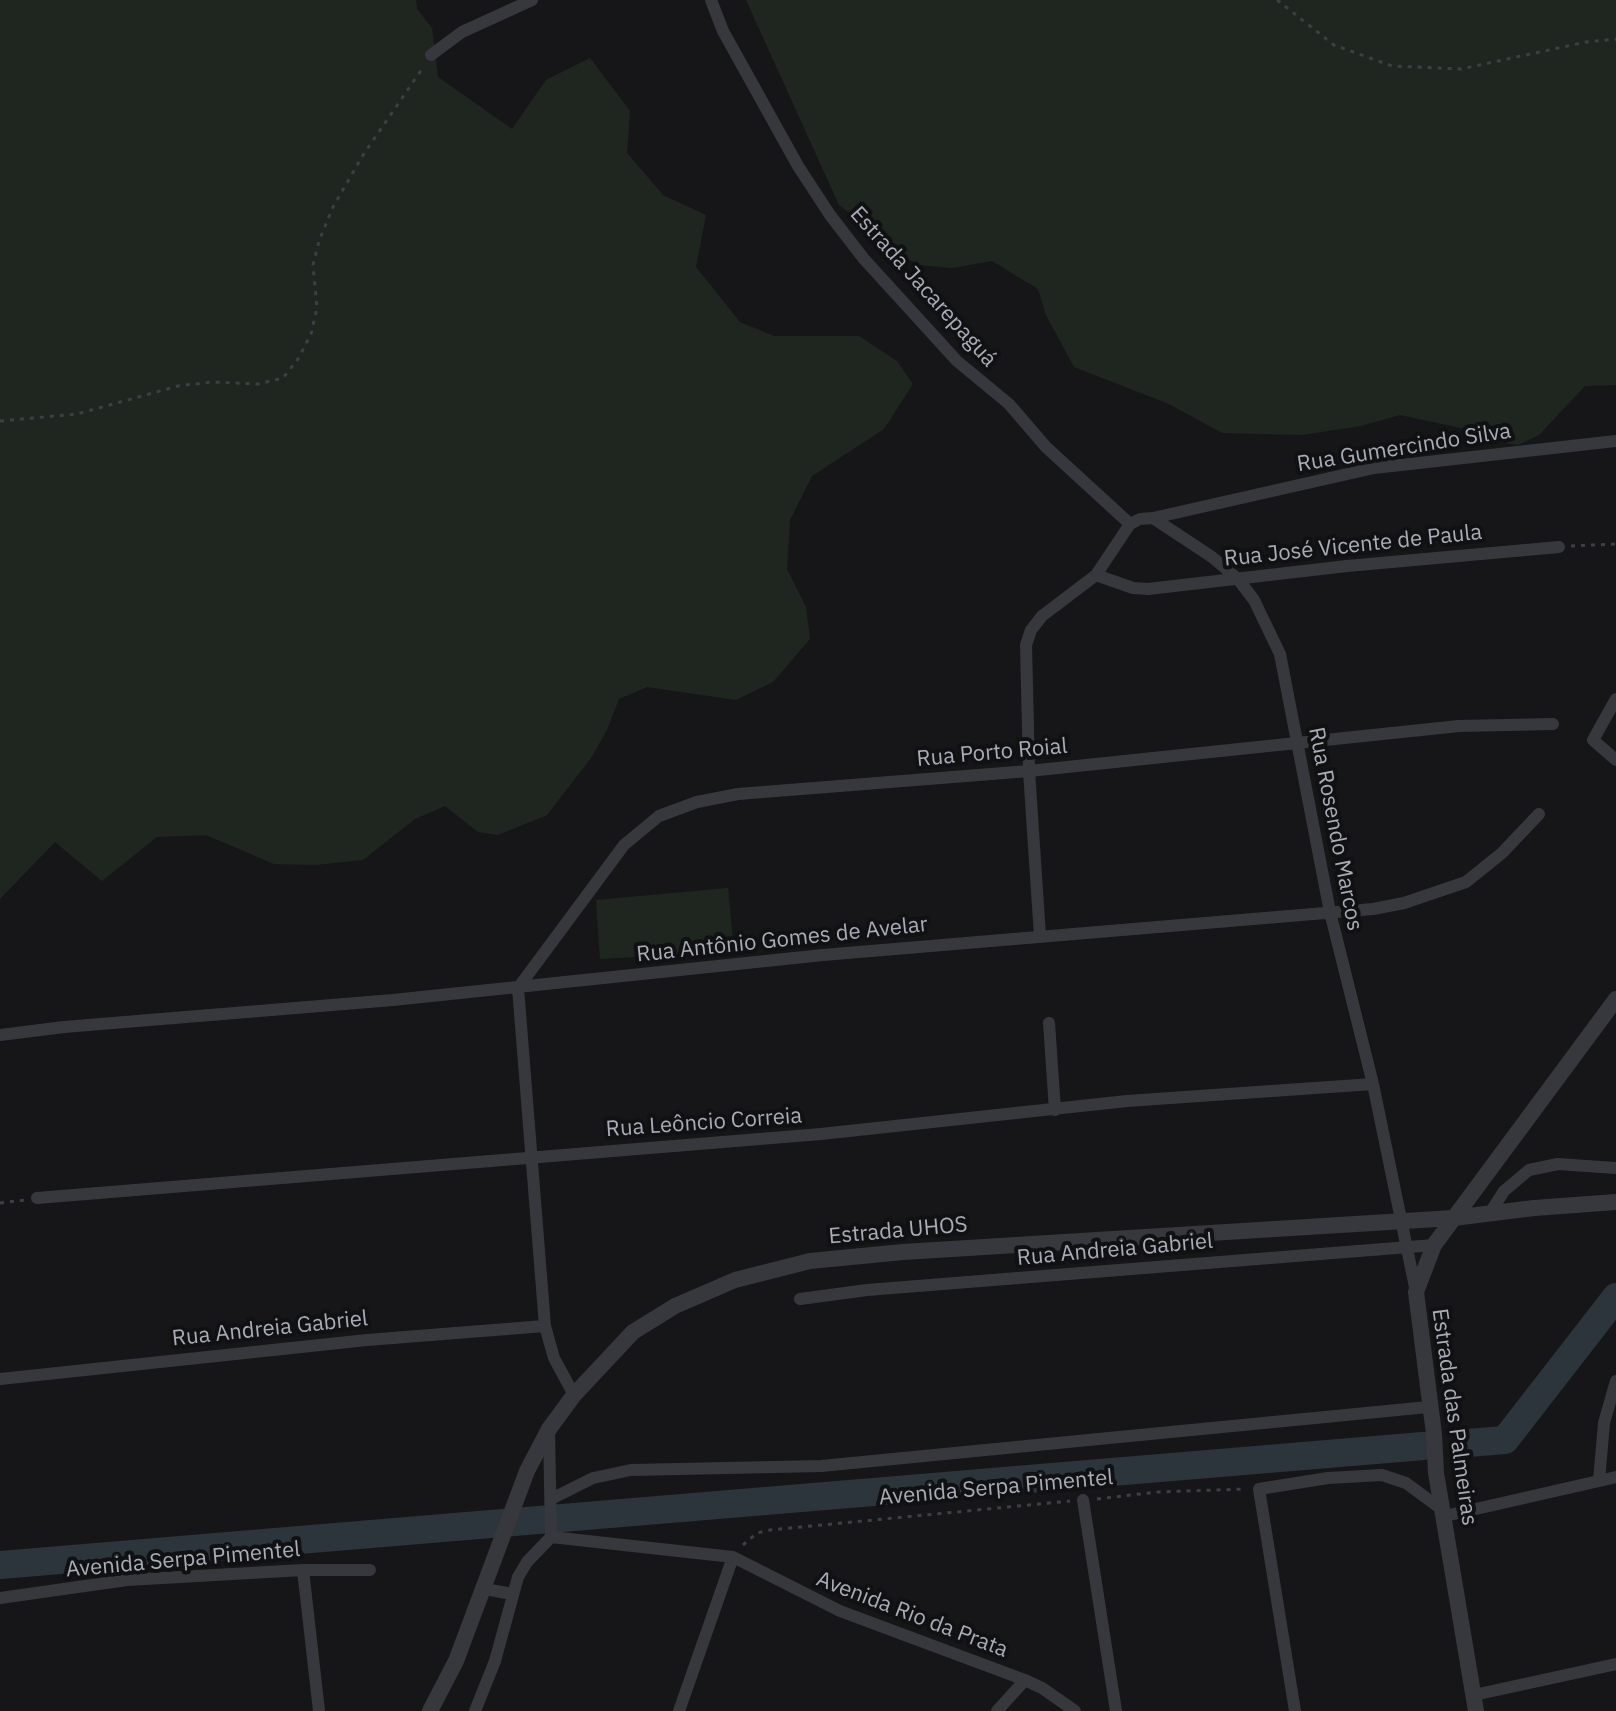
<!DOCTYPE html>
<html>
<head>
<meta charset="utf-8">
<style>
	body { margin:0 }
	canvas { display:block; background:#161618 }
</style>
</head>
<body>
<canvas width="1616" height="1711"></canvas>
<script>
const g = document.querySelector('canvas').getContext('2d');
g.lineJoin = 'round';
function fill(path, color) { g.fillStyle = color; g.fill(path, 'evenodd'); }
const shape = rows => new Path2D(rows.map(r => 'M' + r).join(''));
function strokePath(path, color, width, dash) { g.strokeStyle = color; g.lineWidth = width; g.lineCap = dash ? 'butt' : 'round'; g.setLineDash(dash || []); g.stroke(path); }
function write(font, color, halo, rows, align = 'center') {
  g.font = font + ' "IBM Plex Sans",sans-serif'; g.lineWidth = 8; g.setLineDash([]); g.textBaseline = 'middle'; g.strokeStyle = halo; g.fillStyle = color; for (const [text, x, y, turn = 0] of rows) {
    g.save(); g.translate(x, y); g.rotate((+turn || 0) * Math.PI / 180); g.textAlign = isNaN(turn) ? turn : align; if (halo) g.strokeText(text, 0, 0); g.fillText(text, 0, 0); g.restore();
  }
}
const green = shape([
	[0,0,416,0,417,9,432,28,438,77,512,129,546,80,590,58,630,111,627,153,663,195,706,215,696,267,740,322,774,336,859,336,897,361,913,384,884,429,812,476,790,520,787,569,806,607,810,639,773,682,736,700,647,687,619,699,607,730,591,758,547,815,498,835,478,832,445,806,415,819,363,860,315,865,274,864,206,835,157,837,102,881,55,842,0,899],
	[746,0,1616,0,1616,385,1585,386,1539,435,1518,445,1488,440,1470,430,1400,415,1361,426,1302,435,1222,433,1169,404,1074,367,1046,315,1038,289,992,261,952,268,919,265,880,244,862,222,839,205],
	[728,888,734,951,600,959,596,900]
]);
const river = shape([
	[1468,1443,1505,1440,1616,1297],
	[0,1565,1423,1446]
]);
const path = shape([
	[1277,0,1334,45,1392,66,1461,69,1586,42,1616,39],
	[0,421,77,414,178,386,212,382,258,384,283,378,298,359,311,334,317,308,313,265,319,241,333,207,363,155,424,66],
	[1571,546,1616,544],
	[0,1203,25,1200],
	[1097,1499,1157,1492,1245,1489],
	[743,1545,757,1533,770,1530,1070,1501]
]);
const minor = shape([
	[711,0,723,31,798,166,830,215,864,259,957,361,1009,404,1046,447,1130,524],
	[431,55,462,32,532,0],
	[1153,518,1374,468,1616,441],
	[1096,575,1133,588,1148,589,1347,566,1559,547],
	[1616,699,1593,740,1616,760],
	[1040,936,1029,771,1026,645,1031,630,1042,616,1096,575,1130,524,1140,519,1153,518,1212,557,1238,579,1254,600,1280,654,1330,912,1373,1084,1416,1292],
	[1049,1023,1055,1110],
	[0,1035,64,1027,393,1000,823,955,1373,909,1404,903,1466,882,1502,853,1539,814],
	[37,1198,821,1134,1127,1101,1373,1084],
	[1490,1213,1504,1191,1529,1170,1558,1164,1616,1168],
	[800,1299,867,1290,1434,1245],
	[0,1379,367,1340,545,1326],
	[574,1395,554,1358,545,1326,518,988,624,845,659,816,697,802,738,794,1029,771,1459,726,1553,724],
	[1599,1481,1604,1423,1616,1381],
	[551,1499,593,1478,631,1470,821,1466,1428,1407],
	[1083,1500,1116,1711],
	[1445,1516,1616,1477],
	[551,1537,733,1557,840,1611,1025,1680,1042,1688,1075,1711],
	[303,1570,319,1711],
	[485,1589,512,1594],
	[0,1598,127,1580,303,1570,370,1570],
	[1474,1695,1616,1664],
	[475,1711,495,1661,518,1577,527,1562,551,1537,549,1430],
	[679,1711,733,1557],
	[997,1711,1025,1680],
	[1295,1711,1259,1489,1328,1478,1382,1475,1406,1483,1444,1511]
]);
const tertiary = shape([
	[430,1711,456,1661,527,1471,549,1429,574,1395,633,1332,675,1306,735,1280,810,1261,903,1252,1453,1218,1534,1208,1616,1202],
	[1476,1711,1436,1473,1434,1434,1416,1292,1434,1245,1616,999]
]);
const streetNames = [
	["Estrada Jacarepaguá",923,287,48],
	["Rua Gumercindo Silva",1404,448,-9],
	["Rua José Vicente de Paula",1353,546,-6],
	["Rua Porto Roial",992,753,-5],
	["Rua Rosendo Marcos",1335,829,79],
	["Rua Antônio Gomes de Avelar",782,940,-6],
	["Rua Leôncio Correia",704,1123,-4],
	["Estrada UHOS",898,1231,-5],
	["Rua Andreia Gabriel",1115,1250,-5],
	["Rua Andreia Gabriel",270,1329,-6],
	["Estrada das Palmeiras",1454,1417,82],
	["Avenida Serpa Pimentel",996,1488,-5],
	["Avenida Serpa Pimentel",183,1560,-5],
	["Avenida Rio da Prata",912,1615,21]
];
fill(green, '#1e261f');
strokePath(river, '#2c353c', 28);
strokePath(path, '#3d3f44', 3, [4, 6]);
strokePath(minor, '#37383d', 12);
strokePath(tertiary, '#37383d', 16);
write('22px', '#a8adb8', '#111113', streetNames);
</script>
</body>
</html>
